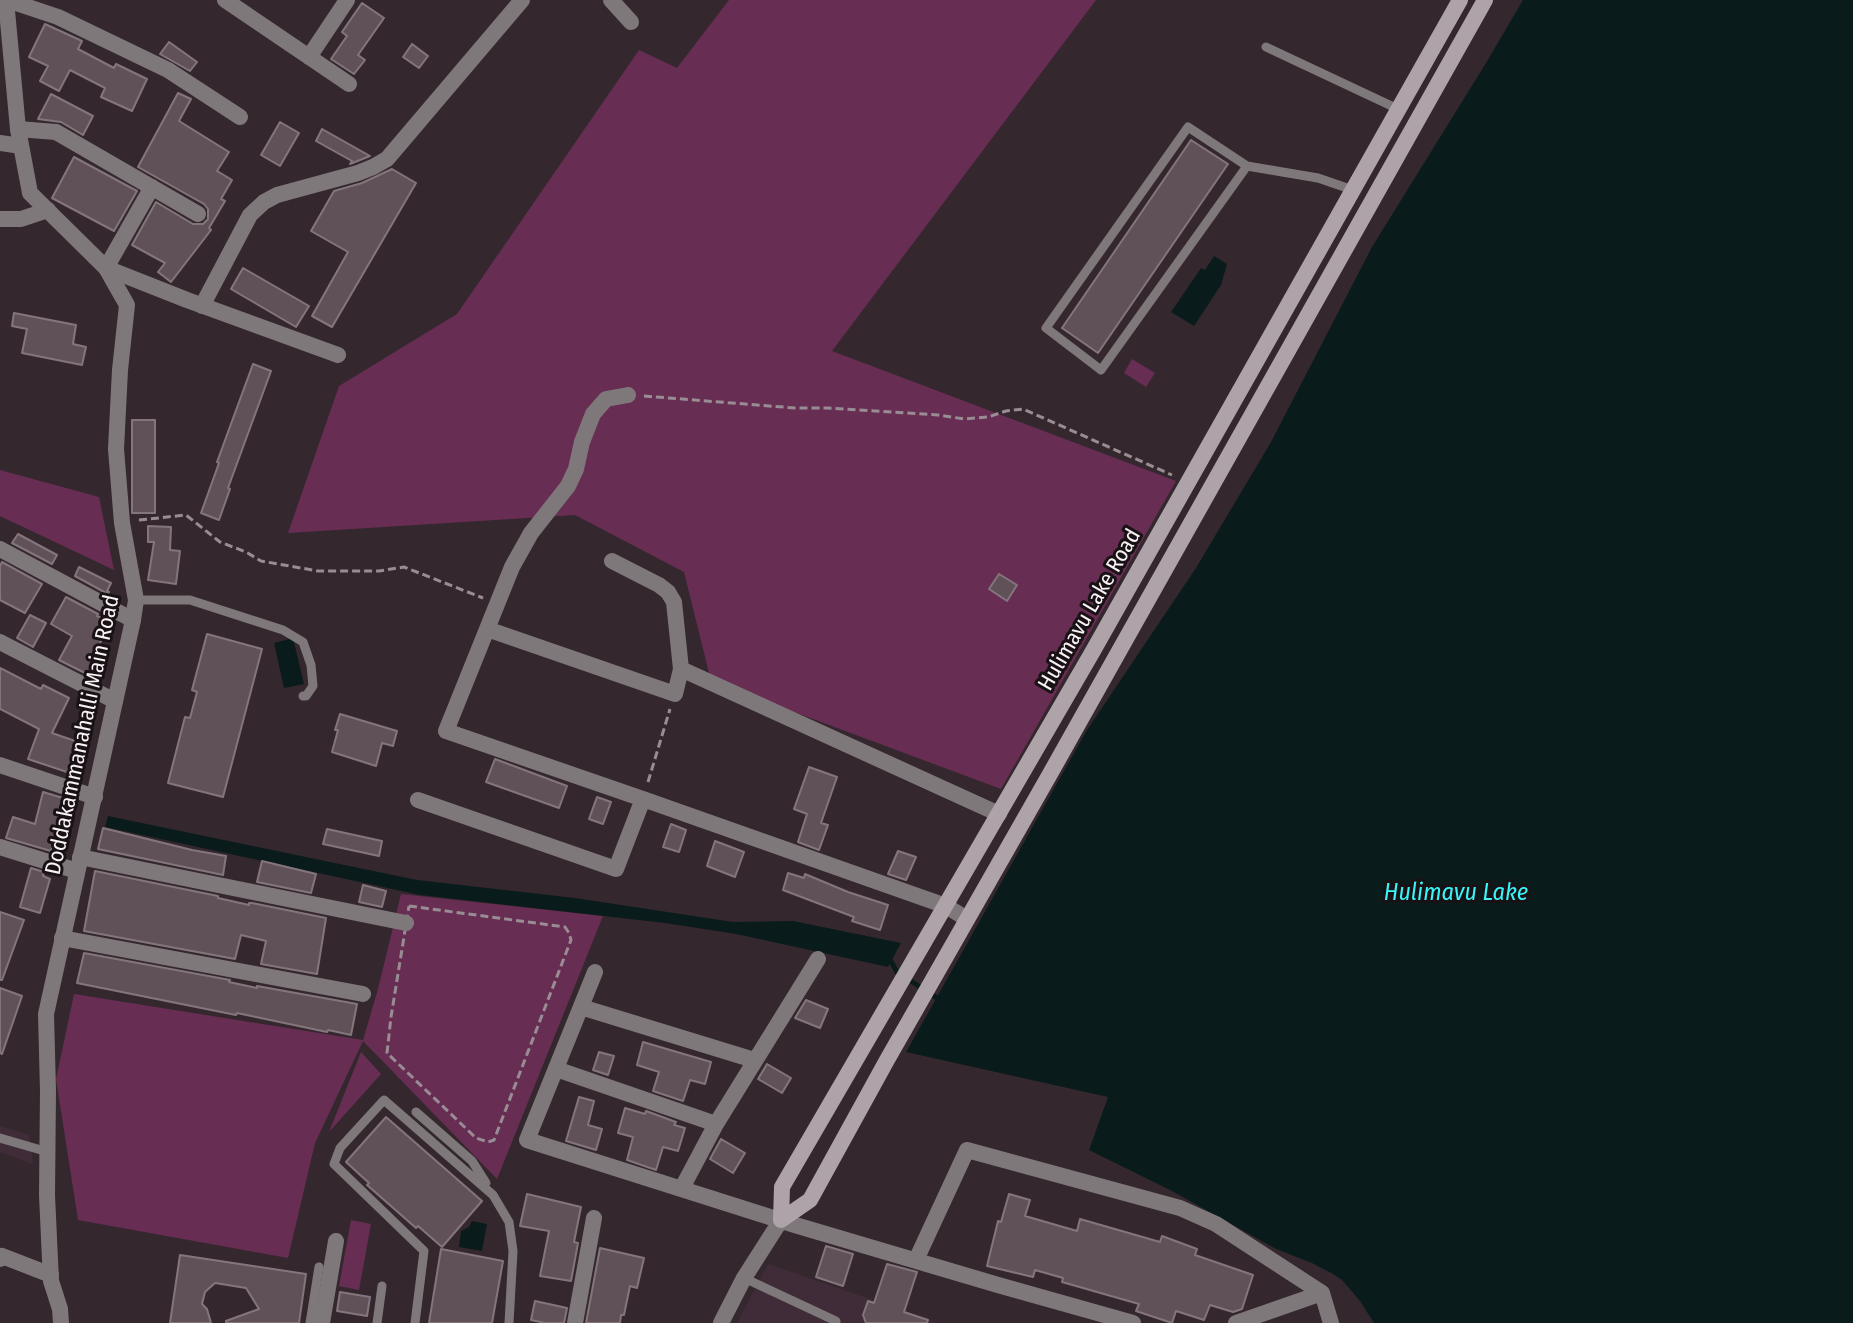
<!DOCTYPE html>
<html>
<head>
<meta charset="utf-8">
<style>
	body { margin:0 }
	canvas { display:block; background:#34272e }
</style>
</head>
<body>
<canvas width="1853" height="1323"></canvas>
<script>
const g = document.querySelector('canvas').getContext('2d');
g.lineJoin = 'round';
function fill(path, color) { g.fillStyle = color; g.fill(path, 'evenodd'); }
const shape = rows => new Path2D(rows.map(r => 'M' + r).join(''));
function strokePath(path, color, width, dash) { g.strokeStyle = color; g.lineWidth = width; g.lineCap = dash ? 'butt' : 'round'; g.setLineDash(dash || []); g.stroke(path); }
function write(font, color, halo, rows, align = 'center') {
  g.font = font + ' "Fira Sans Condensed",sans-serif'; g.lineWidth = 6; g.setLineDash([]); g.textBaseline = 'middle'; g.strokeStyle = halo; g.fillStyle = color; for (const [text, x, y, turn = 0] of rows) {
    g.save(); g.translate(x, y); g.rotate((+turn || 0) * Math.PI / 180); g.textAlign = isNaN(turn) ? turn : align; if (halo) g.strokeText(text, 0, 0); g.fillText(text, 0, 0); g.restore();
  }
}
const built = shape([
	[0,1126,29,1135,33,1164,0,1152],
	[768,1264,922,1317,937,1323,737,1323]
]);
const green = shape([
	[729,0,1096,0,832,351,1176,481,1001,789,711,681,684,572,575,515,288,533,339,386,457,314,639,50,677,68],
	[1132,359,1155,373,1146,387,1124,373],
	[0,470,99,497,114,570,0,516],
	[401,894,603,916,497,1179,363,1041,315,1143,288,1258,78,1220,56,1079,74,994,363,1040,378,989],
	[361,1052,381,1074,329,1132],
	[351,1220,371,1224,359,1290,339,1286]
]);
const water = shape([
	[1523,0,1853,0,1853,1323,1374,1323,1360,1301,1342,1280,1333,1274,1312,1263,1276,1249,1172,1191,1089,1150,1108,1097,906,1052,1087,730,1196,568,1271,442,1372,247,1486,63],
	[1214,256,1227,264,1221,285,1194,326,1171,312,1201,268,1205,270],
	[293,638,304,684,284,688,274,643],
	[108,816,417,880,575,898,733,922,793,921,901,943,888,967,736,934,665,923,420,895,105,827],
	[472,1221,487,1224,482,1251,459,1247,461,1231,469,1227]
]);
const stream = shape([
	[889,958,897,972,937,998]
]);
const building = shape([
	[362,3,384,18,358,55,365,60,354,74,331,59,347,36,342,32,362,3],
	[45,24,82,41,78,49,114,68,116,64,147,79,132,111,101,97,105,88,70,70,59,91,40,81,48,66,29,57,45,24],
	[169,42,197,62,190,71,160,54,169,42],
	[412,44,428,56,419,68,403,57,412,44],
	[178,93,191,99,179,121,229,152,217,171,232,180,221,199,225,201,209,228,211,230,171,282,158,272,165,263,132,245,156,202,193,224,203,224,208,219,208,209,204,204,138,167,178,93],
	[51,94,93,116,83,135,61,122,38,119,51,94],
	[280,122,299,133,280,166,261,155,280,122],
	[322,129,370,156,350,164,352,161,316,141,322,129],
	[1191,140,1228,164,1098,353,1062,328,1191,140],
	[74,157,137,191,114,231,52,198,74,157],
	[392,169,416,183,332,327,312,316,348,252,311,231,334,191,362,183,392,169],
	[243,268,309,306,296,327,231,289,243,268],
	[14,313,76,325,73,344,86,347,82,365,22,353,27,329,12,326,14,313],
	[253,364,271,371,228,488,230,489,219,520,201,513,219,463,217,462,253,364],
	[132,420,155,420,155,513,132,513,132,420],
	[148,526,171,527,170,550,180,551,176,584,148,580,154,542,148,542,148,526],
	[18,534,57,555,52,564,12,543,18,534],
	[2,562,42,584,25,613,0,600,0,566,2,562],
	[79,567,111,583,107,591,109,592,108,594,75,576,79,567],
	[999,574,1017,585,1007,601,989,589,999,574],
	[66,597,98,614,97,616,111,623,95,652,100,654,89,675,59,660,72,636,51,624,66,597],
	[30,615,46,623,33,647,17,638,30,615],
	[207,634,262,649,223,797,168,783,185,717,190,718,197,692,192,690,207,634],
	[0,668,41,689,43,685,69,698,52,733,78,742,67,772,28,759,39,729,0,709,0,668],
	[340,714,397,731,393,746,382,743,376,766,332,752,338,730,335,730,340,714],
	[495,759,567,786,559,808,486,782,495,759],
	[809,767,837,777,821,823,828,825,819,850,798,842,807,814,794,809,809,767],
	[43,792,63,798,55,830,57,831,51,851,6,838,13,817,35,824,43,792],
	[597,797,611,802,603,824,589,819,597,797],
	[671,824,686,830,679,852,663,847,671,824],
	[103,828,192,850,226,856,223,875,98,849,103,828],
	[327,829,382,841,379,856,323,844,327,829],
	[715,841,744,852,735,877,707,866,715,841],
	[898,851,916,857,906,880,888,874,898,851],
	[262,861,316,874,311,893,257,882,262,861],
	[31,868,44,872,43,876,50,879,40,913,20,907,31,868],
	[95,871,218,896,218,898,249,905,249,903,252,903,326,918,317,974,261,964,266,941,241,935,235,959,84,931,95,871],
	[788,873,804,878,805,874,848,892,888,905,880,930,852,921,854,917,783,890,788,873],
	[363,885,386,891,382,907,359,902,363,885],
	[0,912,24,920,2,980,0,980,0,912],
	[84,953,230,980,229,982,257,988,257,986,357,1004,351,1035,328,1030,327,1032,237,1013,236,1015,77,983,84,953],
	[0,988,22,996,2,1054,0,1053,0,988],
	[806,1000,828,1009,820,1028,795,1018,806,1000],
	[643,1042,711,1062,705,1084,690,1080,683,1101,653,1091,659,1072,637,1065,643,1042],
	[599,1052,614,1056,608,1075,593,1070,599,1052],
	[767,1064,791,1078,782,1093,758,1079,767,1064],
	[579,1097,594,1101,588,1125,602,1129,596,1150,566,1141,579,1097],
	[625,1108,645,1114,646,1111,676,1122,674,1125,685,1128,678,1151,663,1147,656,1170,627,1160,633,1137,618,1133,625,1108],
	[386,1117,482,1201,442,1247,418,1226,416,1228,367,1185,369,1183,346,1162,386,1117],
	[721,1139,745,1153,733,1173,710,1159,721,1139],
	[527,1194,581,1207,574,1242,578,1243,571,1281,540,1276,549,1231,520,1226,527,1194],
	[1009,1194,1030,1200,1025,1216,1077,1231,1080,1219,1160,1242,1162,1236,1197,1249,1195,1255,1253,1275,1242,1309,1233,1312,1210,1305,1204,1320,1176,1311,1172,1323,1136,1311,1139,1304,1062,1282,1063,1278,1035,1270,1033,1277,987,1266,998,1221,1001,1222,1009,1194],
	[826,1246,853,1254,843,1286,816,1277,826,1246],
	[600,1248,644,1258,637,1288,630,1286,624,1315,621,1315,620,1323,586,1323,600,1248],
	[441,1249,503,1261,492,1323,429,1323,441,1249],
	[180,1255,306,1274,299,1323,226,1323,226,1321,259,1309,246,1288,215,1283,205,1292,202,1304,207,1309,211,1323,170,1323,180,1255],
	[887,1264,917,1272,904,1312,928,1320,927,1323,866,1323,863,1315,868,1301,874,1303,887,1264],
	[340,1292,370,1297,367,1316,337,1311,340,1292],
	[535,1301,567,1308,564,1323,545,1323,531,1320,535,1301]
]);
const path = shape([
	[644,396,795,408,826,408,938,415,964,419,988,417,1006,411,1023,409,1172,475],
	[139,520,186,515,220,542,246,552,261,561,318,571,379,571,404,567,483,598],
	[648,782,670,709],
	[409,906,565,927,569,933,571,940,494,1140,488,1142,476,1138,387,1053,391,1017,409,906]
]);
const service = shape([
	[1266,47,1398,109],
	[1247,166,1101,370,1046,328,1188,127,1247,166,1318,178,1353,190],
	[136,600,190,600,283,630,303,642,311,665,313,686,306,696,303,696],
	[416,1112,472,1161,486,1183],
	[0,1138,48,1152],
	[744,1278,836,1321,836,1323],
	[310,1323,319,1267],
	[377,1323,382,1286],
	[415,1323,424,1251,334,1164,340,1148,384,1100,493,1195,509,1222,513,1251,509,1323]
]);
const minor = shape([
	[7,0,58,17,168,70,240,117],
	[225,0,349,84],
	[611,0,631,22],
	[309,57,347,0],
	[18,129,56,132,198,214],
	[0,143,21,146],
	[152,187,106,268,187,300,338,355],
	[0,219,21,219,48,210],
	[202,306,250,215,264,202,277,195,358,173,373,167,387,159,522,0],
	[628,395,606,399,593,414,582,442,576,469,568,486,531,533,512,567,446,731,643,799,946,906,967,919],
	[0,549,133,620],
	[487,629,675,694,681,669,674,602,668,592,659,585,612,561],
	[0,642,115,701],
	[681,669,999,814],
	[0,765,95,797],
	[418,800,616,869,643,799],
	[0,847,77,871],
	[80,857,406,923],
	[62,938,363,994],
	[595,972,527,1140,795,1225,998,1285,1133,1323],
	[581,1007,754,1060],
	[556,1069,716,1124],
	[682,1188,716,1124,818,959],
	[0,1259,2,1256,51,1275],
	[916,1260,967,1150,1180,1208,1216,1224,1322,1293],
	[322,1323,336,1241],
	[575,1323,594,1218],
	[721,1323,744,1278,781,1220],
	[1236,1323,1322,1293,1331,1323]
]);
const tertiary = shape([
	[6,0,18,129,30,193,106,268,127,305,120,370,116,449,122,523,136,600,133,620,46,1014,48,1091,47,1195,51,1281,60,1309,61,1323]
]);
const secondary = shape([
	[781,1220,810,1200,887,1060,1050,774,1485,0],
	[781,1220,782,1187,1093,651,1460,0]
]);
const streetNames = [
	["Hulimavu Lake Road",1090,610,-60],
	["Doddakammanahalli Main Road",83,735,-78]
];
const waterNames = [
	["Hulimavu Lake",1456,893]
];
fill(built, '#3f2c38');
fill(green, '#672d53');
fill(water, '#0a1b1b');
strokePath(stream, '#0a1b1b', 5);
fill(building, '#605159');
strokePath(building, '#84757d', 2);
strokePath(path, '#988d93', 3, [8, 4]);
strokePath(service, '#7f787b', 9);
strokePath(minor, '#7f787b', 16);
strokePath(tertiary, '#7f787b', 16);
strokePath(secondary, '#aea3a9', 16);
write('22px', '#fbf2f7', '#181215', streetNames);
write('italic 24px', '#37f5f8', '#181215', waterNames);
</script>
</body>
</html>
